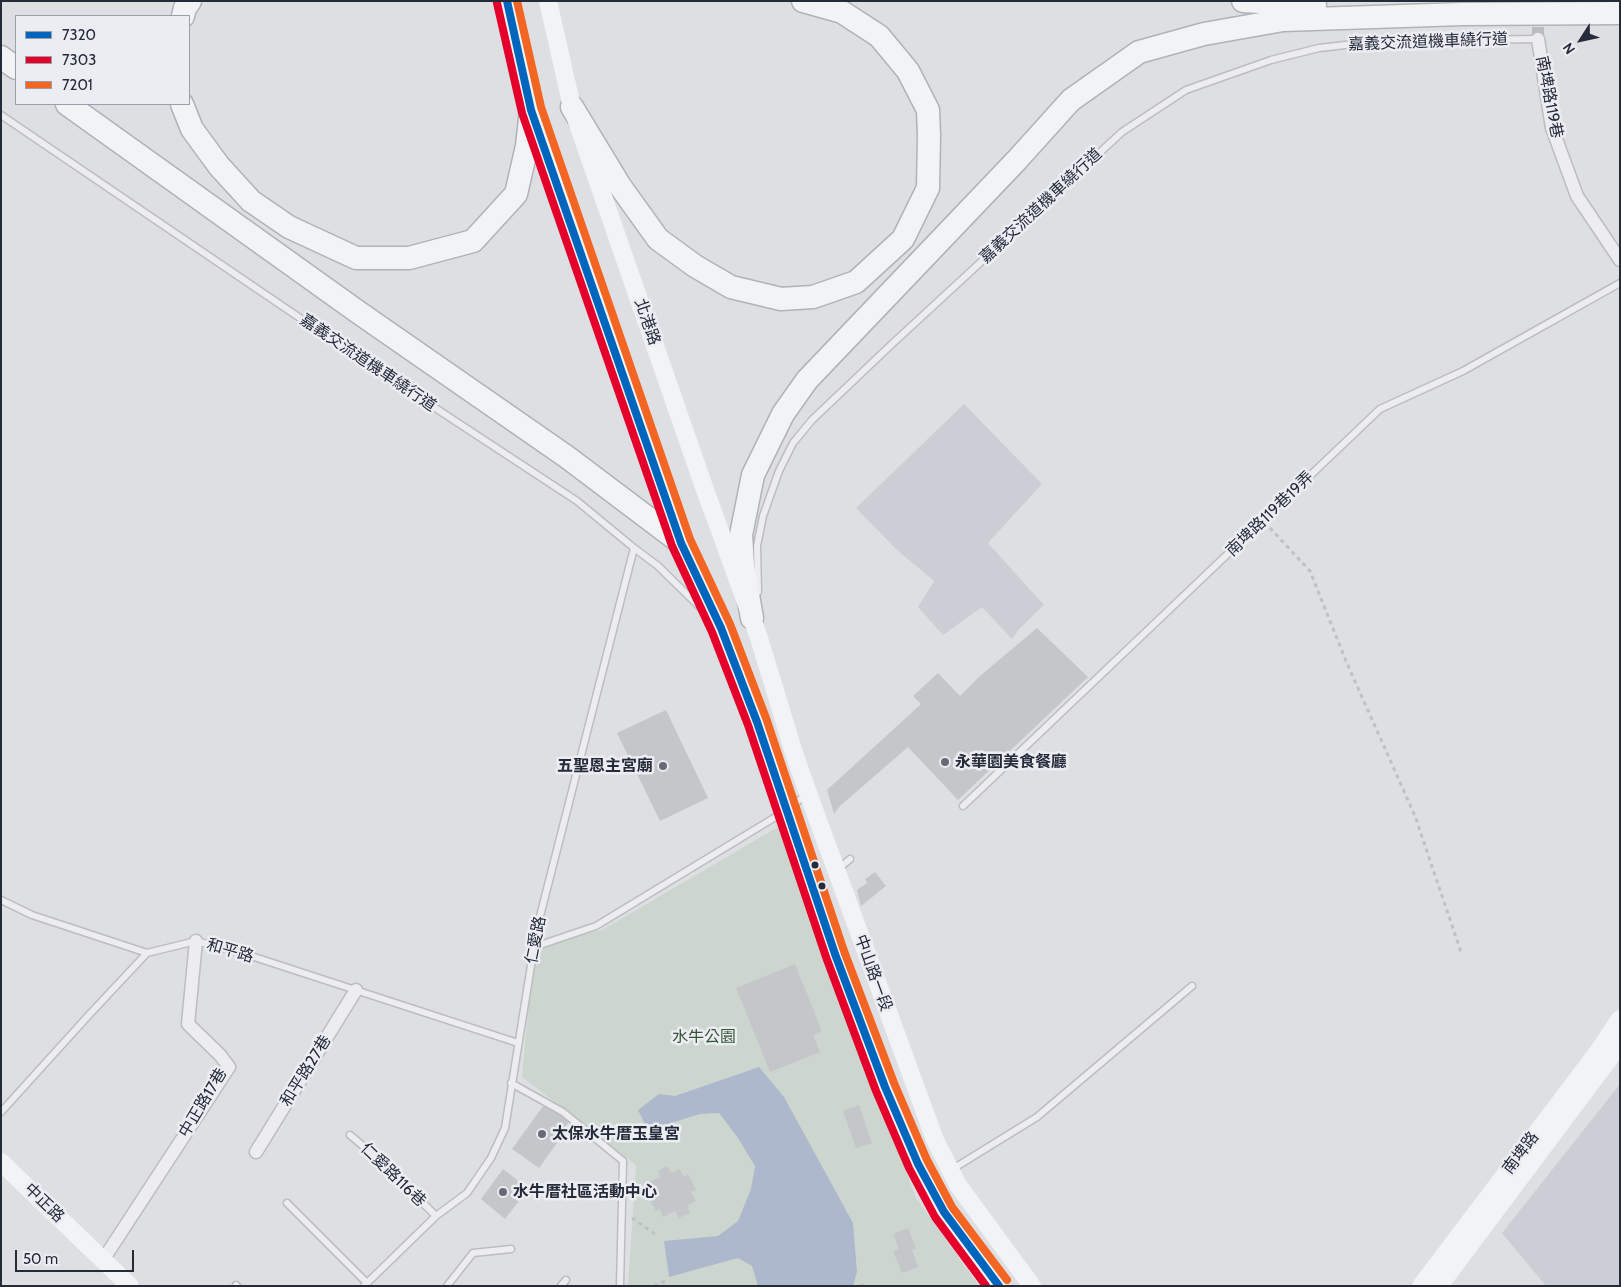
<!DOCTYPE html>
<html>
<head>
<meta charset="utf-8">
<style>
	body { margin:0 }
	#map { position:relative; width:1621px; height:1287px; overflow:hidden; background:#dedfe3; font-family:Cabin,sans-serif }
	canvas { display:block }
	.frame { position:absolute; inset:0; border:2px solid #262b3a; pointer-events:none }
	.legend { position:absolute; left:15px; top:15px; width:175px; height:90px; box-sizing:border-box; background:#ebedf3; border:1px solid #9c9fa9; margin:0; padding:6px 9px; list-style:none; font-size:15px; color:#262b3a }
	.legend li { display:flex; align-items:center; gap:10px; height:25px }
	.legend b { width:25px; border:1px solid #9c9fa9 }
	.north { position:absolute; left:1556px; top:15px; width:50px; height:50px; -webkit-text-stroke:4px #ebedf3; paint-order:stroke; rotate:235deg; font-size:14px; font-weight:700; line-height:20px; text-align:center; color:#262b3a }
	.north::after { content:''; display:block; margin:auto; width:18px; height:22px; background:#262b3a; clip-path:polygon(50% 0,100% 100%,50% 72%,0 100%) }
	.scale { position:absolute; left:15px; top:1250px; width:119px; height:22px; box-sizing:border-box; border:2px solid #262b3a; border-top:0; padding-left:6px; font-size:15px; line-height:18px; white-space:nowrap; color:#262b3a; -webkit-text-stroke:4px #ebedf3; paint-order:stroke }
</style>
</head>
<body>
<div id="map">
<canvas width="1621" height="1287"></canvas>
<div class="frame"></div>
<ul class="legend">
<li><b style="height:6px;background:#0065bd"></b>7320</li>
<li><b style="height:6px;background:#e4002b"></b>7303</li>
<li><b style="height:6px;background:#f26522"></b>7201</li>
</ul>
<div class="north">N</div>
<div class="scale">50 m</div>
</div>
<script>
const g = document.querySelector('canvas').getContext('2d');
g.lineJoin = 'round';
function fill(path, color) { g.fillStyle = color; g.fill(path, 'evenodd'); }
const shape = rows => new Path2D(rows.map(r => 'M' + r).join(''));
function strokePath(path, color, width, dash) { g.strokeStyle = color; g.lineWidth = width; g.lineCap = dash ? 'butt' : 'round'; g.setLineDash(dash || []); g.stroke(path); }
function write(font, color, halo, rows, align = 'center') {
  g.font = font + ' Cabin,"Noto Sans TC",sans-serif'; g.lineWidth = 5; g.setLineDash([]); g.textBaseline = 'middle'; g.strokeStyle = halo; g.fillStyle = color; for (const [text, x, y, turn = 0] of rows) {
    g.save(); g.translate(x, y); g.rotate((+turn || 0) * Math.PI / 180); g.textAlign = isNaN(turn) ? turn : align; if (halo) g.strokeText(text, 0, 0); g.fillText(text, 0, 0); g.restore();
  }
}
const built = shape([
	[964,404,1042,484,988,543,1044,605,1019,629,1012,639,982,607,943,635,918,607,934,581,897,550,856,508],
	[1620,1084,1620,1286,1546,1286,1502,1233]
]);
const green = shape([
	[778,827,916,1198,979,1286,628,1286,636,1165,522,1077,534,947,602,930]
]);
const water = shape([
	[759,1067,784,1097,853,1223,857,1272,853,1286,758,1286,752,1266,738,1258,669,1277,664,1241,718,1236,738,1221,751,1189,755,1166,738,1138,719,1113,700,1114,648,1130,638,1110,659,1094,675,1096]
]);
const building = shape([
	[1037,628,1088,677,958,800,908,747,840,806,834,814,827,790,921,704,913,696,938,673,960,696,980,676],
	[666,710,708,798,660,821,617,733],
	[875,872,886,886,861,906,857,890,867,883,865,879],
	[795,964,822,1031,813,1035,820,1052,770,1072,736,988],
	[546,1102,572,1118,554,1141,557,1143,539,1168,512,1149],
	[859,1105,872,1143,856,1148,843,1111],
	[667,1166,671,1173,680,1169,684,1177,688,1174,696,1190,691,1192,696,1201,687,1206,690,1213,679,1218,675,1211,663,1217,660,1209,656,1211,646,1192,652,1189,649,1182,660,1177,658,1171],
	[503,1169,525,1186,514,1198,519,1201,505,1219,481,1199],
	[908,1228,916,1249,912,1250,918,1267,902,1273,893,1251,899,1249,893,1234]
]);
const streetTunnel = shape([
	[1538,39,1538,1]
]);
const path = shape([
	[1270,528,1310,571,1346,661,1415,816,1461,952],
	[632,1218,658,1236],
	[861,1285,866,1286],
	[654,1286,665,1281]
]);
const lane = shape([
	[1,115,350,352,577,501,634,548,658,566,709,616],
	[758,592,757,546,763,516,779,471,793,443,812,420,892,344,1122,132,1186,90,1271,60,1319,48,1380,41,1538,39],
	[963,806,1380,409,1463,371,1620,283],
	[837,870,850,859],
	[1,900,32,915,147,953],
	[534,947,596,926,787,810,807,794],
	[511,1083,563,1112,623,1161,620,1286],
	[1,1112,88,1016,147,953,196,941,245,954,518,1043],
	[350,1135,375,1156,436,1216],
	[951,1170,1037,1117,1192,986],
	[287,1203,367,1283],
	[236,1285,237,1286],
	[364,1286,436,1216,467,1193,491,1158,505,1128,537,928,634,548],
	[447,1286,473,1253,511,1249],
	[561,1286,566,1280]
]);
const street = shape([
	[1538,39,1552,128,1577,196,1620,260],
	[256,1152,356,990],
	[103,1260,229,1067,220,1055,188,1024,196,941]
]);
const secondary = shape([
	[507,1,531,110,681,543,721,628,757,722,835,954,885,1087,918,1164,944,1212,999,1286],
	[548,1,572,107,704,487,759,638,794,753,808,793,935,1140,958,1185,1032,1286],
	[1,1162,130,1286],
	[1421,1286,1598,1052,1620,1019],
	[1439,1286,1620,1044]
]);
const highway = shape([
	[1243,1,1315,5],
	[183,16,185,8,190,1],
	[1,57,16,68],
	[67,104,358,312,567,457,681,543],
	[182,104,192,129,219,166,251,201,289,227,356,258,409,258,473,241,516,194,527,146,531,110],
	[572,107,620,186,658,239,695,266,731,287,781,299,813,297,856,282,903,239,928,188,929,135,928,110,908,71,879,36,842,12,803,1],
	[752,618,743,566,741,535,753,475,783,414,807,380,1016,161,1071,100,1139,52,1204,34,1283,20,1463,14,1620,13]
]);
const bus1 = shape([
	[507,1,531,110,681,543,721,628,757,722,835,954,885,1087,918,1164,944,1212,999,1286]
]);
const bus2 = shape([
	[497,3,522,113,672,546,712,632,748,725,826,957,876,1091,909,1168,935,1217,986,1286]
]);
const bus3 = shape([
	[517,1,541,107,690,539,730,624,766,718,844,951,894,1083,927,1160,952,1207,1007,1280]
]);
const markers = [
	[945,762,5,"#666a75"],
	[663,766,5,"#666a75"],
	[815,865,4.5,"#262b3a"],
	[822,886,4.5,"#262b3a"],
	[542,1134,5,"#666a75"],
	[503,1192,5,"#666a75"]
];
const streetNames = [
	["嘉義交流道機車繞行道",1428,42,-2],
	["南埤路119巷",1549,97,79],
	["嘉義交流道機車繞行道",1041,206,-43],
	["北港路",647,322,71],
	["嘉義交流道機車繞行道",368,363,34],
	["南埤路119巷19弄",1270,514,-44],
	["仁愛路",536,940,-79],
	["和平路",230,951,16],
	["中山路一段",873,973,70],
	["和平路27巷",306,1071,-58],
	["中正路17巷",203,1103,-59],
	["南埤路",1521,1153,-53],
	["仁愛路116巷",393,1175,44],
	["中正路",44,1203,44]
];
const poiNames = [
	["永華園美食餐廳",955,762],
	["五聖恩主宮廟",653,766,"right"],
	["太保水牛厝玉皇宮",552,1134],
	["水牛厝社區活動中心",513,1192]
];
const parkNames = [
	["水牛公園",704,1037]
];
fill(built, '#ccced6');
fill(green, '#cdd6ce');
fill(water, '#adb8cd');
fill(building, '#c4c6ca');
strokePath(streetTunnel, '#b9bbc1', 12, [12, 6]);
strokePath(lane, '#bcbdc1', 9);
strokePath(street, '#bcbdc1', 15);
strokePath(highway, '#b0b2b8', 25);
strokePath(path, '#c0c0c5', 3, [4, 4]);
strokePath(lane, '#ededf0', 6);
strokePath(street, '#ededf0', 12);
strokePath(secondary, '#f2f3f4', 18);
strokePath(highway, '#f2f3f4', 22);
strokePath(bus1, '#0065bd', 8);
strokePath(bus2, '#e4002b', 8);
strokePath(bus3, '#f26522', 8);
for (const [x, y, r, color] of markers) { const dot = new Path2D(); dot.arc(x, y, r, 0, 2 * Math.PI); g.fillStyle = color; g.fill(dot); strokePath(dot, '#ebedf3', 2); }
write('16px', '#262b3a', '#ebedf3', streetNames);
write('bold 16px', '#262b3a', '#ebedf3', poiNames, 'left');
write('16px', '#365534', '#ebedf3', parkNames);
</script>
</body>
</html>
